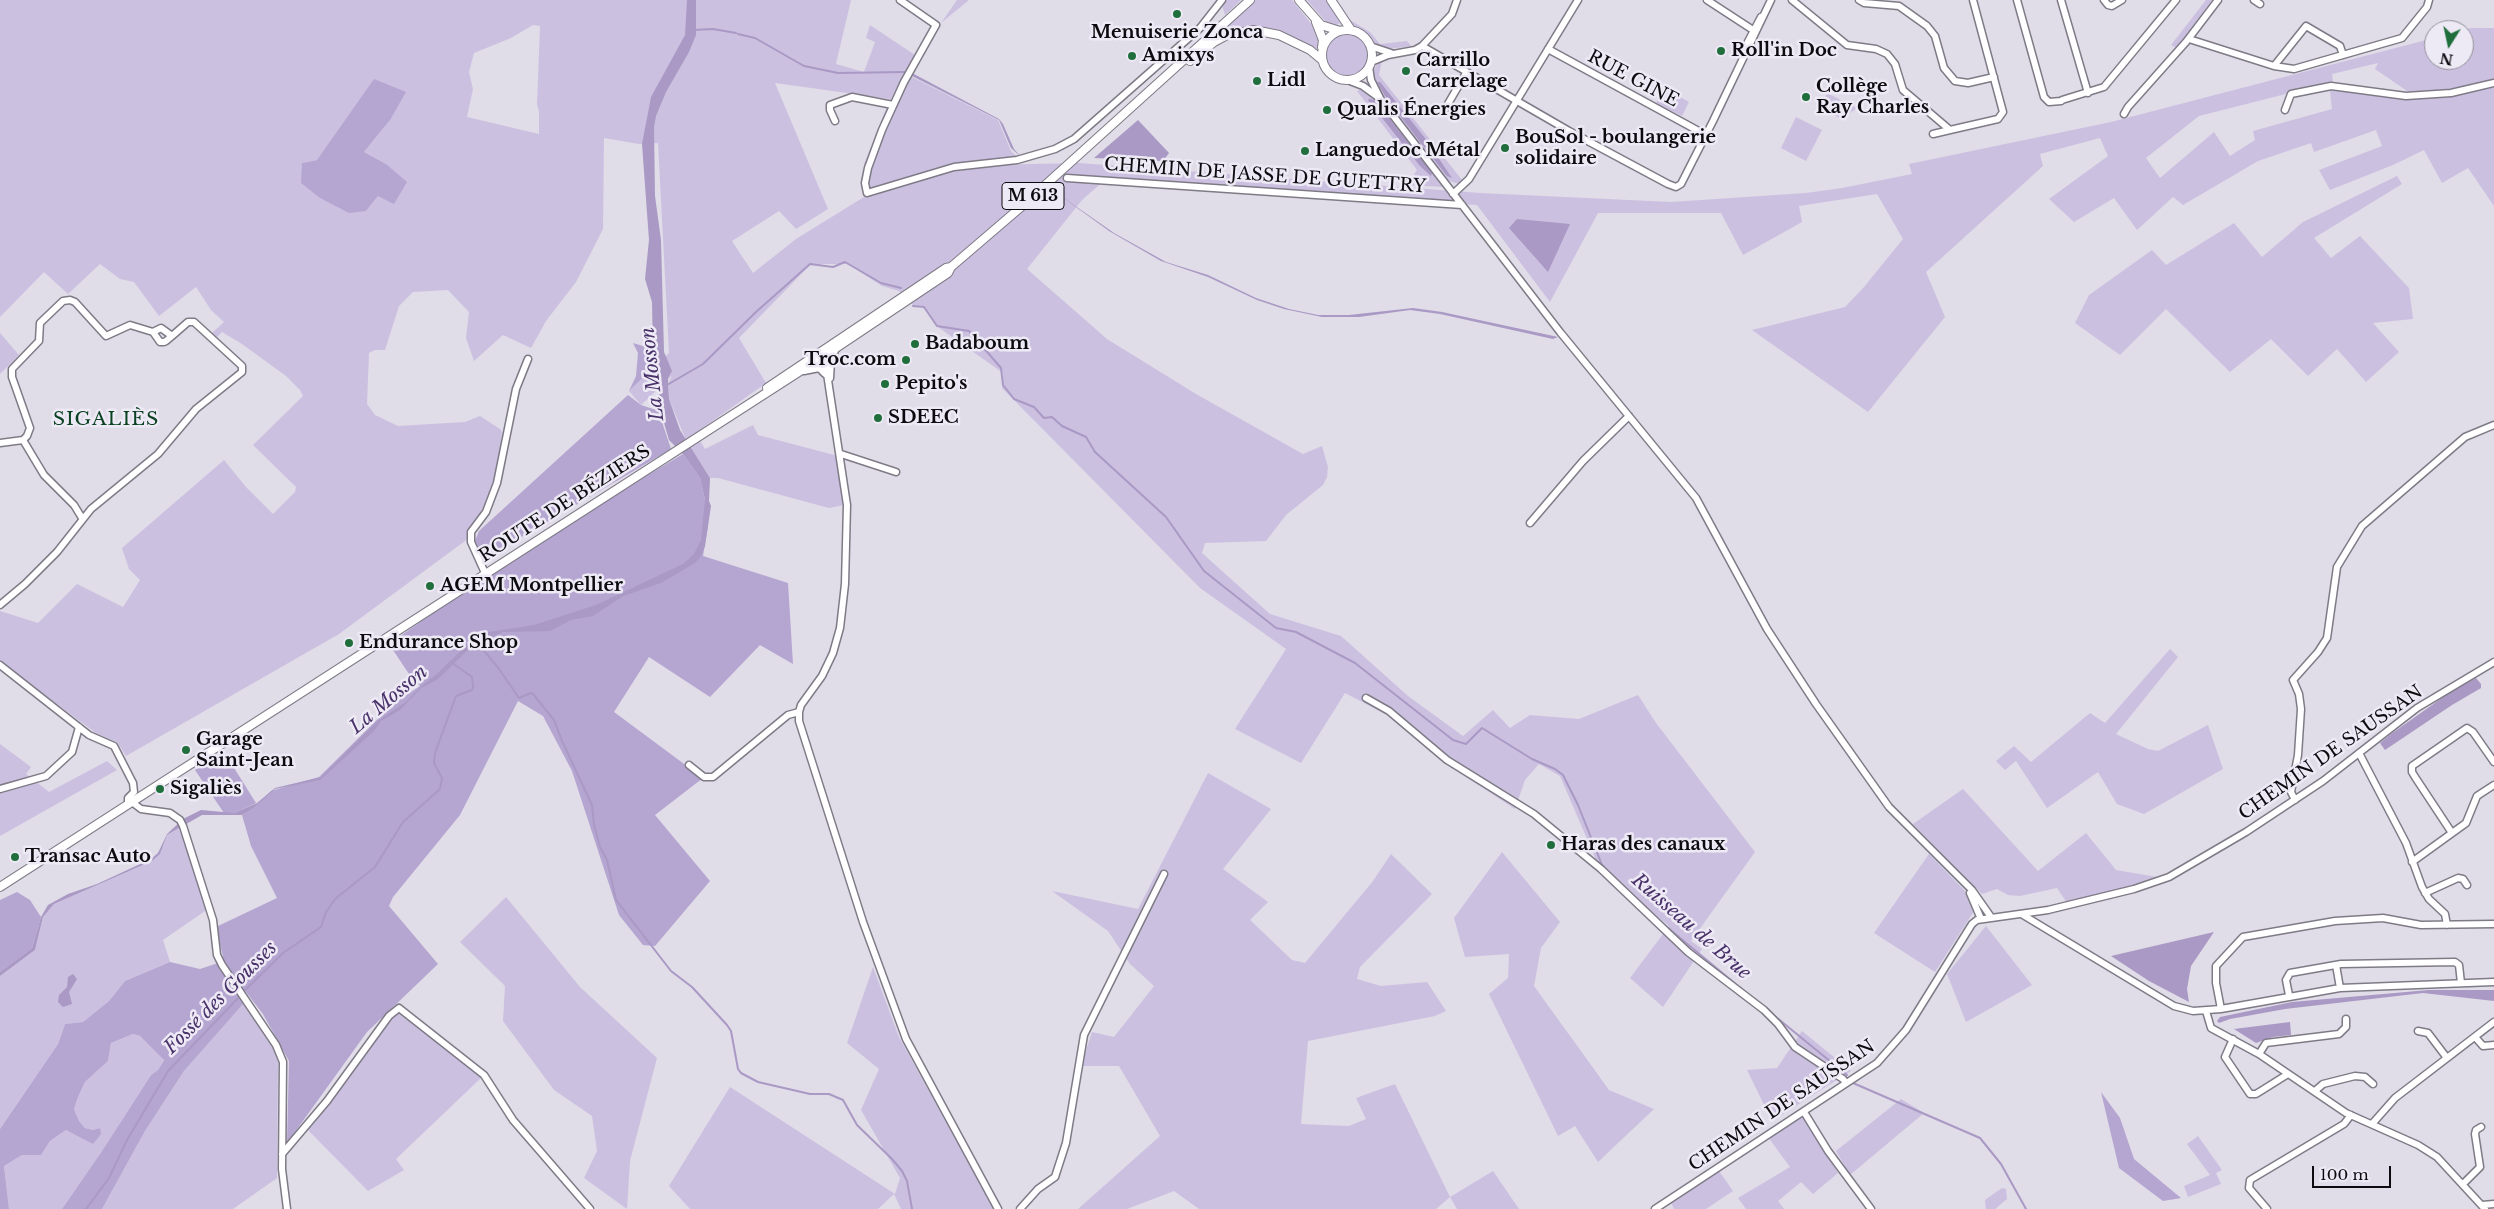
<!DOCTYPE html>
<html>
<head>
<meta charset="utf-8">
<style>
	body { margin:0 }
	#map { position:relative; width:2494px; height:1209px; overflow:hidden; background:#e0dce8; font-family:"Libre Baskerville",serif }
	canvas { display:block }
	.north { position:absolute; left:2424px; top:20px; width:50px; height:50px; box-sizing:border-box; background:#ede9f5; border:1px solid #939099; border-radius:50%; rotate:190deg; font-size:14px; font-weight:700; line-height:20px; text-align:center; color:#0c0b0f }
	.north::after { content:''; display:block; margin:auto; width:18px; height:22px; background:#216e3d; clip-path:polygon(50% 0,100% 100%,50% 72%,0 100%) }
	.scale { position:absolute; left:2312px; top:1166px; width:79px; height:22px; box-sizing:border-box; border:2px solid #0c0b0f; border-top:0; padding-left:6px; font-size:15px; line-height:18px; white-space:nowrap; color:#0c0b0f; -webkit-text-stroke:4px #ede9f5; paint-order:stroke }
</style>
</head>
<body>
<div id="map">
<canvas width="2494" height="1209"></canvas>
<div class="north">N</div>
<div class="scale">100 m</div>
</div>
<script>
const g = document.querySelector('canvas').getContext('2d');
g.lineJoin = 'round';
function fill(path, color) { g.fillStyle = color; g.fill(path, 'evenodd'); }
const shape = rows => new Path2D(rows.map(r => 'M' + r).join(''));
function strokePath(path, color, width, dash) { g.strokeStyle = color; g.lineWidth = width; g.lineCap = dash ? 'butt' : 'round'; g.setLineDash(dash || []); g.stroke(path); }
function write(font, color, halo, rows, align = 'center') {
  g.font = font + ' "Libre Baskerville",serif'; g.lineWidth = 5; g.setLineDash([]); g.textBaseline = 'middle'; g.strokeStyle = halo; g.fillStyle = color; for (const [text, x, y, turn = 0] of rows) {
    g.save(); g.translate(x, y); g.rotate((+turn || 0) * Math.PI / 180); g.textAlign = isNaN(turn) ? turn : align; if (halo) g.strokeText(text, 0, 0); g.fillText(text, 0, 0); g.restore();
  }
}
const green = shape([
	[0,0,851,0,836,64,864,72,875,42,866,38,870,25,915,55,891,99,899,97,910,76,998,120,1011,151,1018,158,952,164,864,192,864,164,890,99,775,83,828,209,796,229,779,211,732,241,753,273,796,239,864,197,942,173,986,165,1079,163,1480,193,1671,202,1806,193,1842,188,1912,174,1909,164,2111,122,2434,38,2434,60,2464,60,2464,30,2471,28,2494,28,2494,206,2468,168,2442,183,2424,150,2393,165,2330,190,2319,170,2382,146,2376,130,2314,152,2311,143,2258,161,2183,205,2173,197,2137,230,2114,198,2074,222,2049,199,2108,156,2100,138,2040,154,2043,166,1926,272,1945,317,1868,412,1752,330,1845,307,1864,287,1903,239,1877,194,1799,206,1802,222,1743,255,1721,213,1598,213,1550,302,1477,205,1107,178,1082,200,1027,269,1107,339,1196,394,1303,454,1322,446,1328,467,1327,477,1323,485,1286,515,1266,541,1205,543,1202,553,1270,614,1341,636,1408,696,1463,736,1493,710,1510,728,1530,715,1579,719,1638,695,1656,723,1755,852,1691,941,1702,949,1663,1007,1630,978,1669,926,1638,901,1597,862,1560,776,1539,764,1525,780,1515,809,1443,762,1387,715,1345,693,1301,763,1235,729,1286,649,1200,588,1002,388,1003,373,938,327,922,306,914,306,899,291,882,286,848,264,811,264,739,338,766,383,686,440,669,399,669,382,672,376,641,405,629,391,669,353,658,143,639,144,604,138,603,229,576,282,546,321,531,348,503,335,474,361,466,338,469,312,448,290,413,292,399,306,385,350,375,350,369,353,367,404,375,415,398,426,465,422,480,416,500,429,502,432,497,483,486,512,465,541,339,634,126,756,117,742,96,733,0,662,0,611,38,623,77,584,123,607,140,580,129,569,122,548,224,460,246,487,273,514,295,492,296,487,253,445,303,396,300,390,286,376,242,344,222,332,217,337,212,333,224,322,211,310,196,287,159,316,134,282,120,279,100,264,68,294,44,272,0,317],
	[533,25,540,26,537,104,539,112,539,134,467,117,473,89,469,72,474,53,511,38],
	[2378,63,2375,69,2410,93,2333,82,2332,74],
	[2329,83,2332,109,2253,131,2255,140,2230,156,2214,132,2160,178,2146,158,2199,116],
	[390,120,364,152,386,164,378,196,366,211,320,198,302,163,317,160],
	[957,0,969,0,941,23],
	[1226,0,1241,0,1225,15,1222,5],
	[1254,0,1292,0,1313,26,1318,38,1317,49,1266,28,1234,30,1218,36,1217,34,1220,31],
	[1307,0,1327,0,1340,23,1335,26,1327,23],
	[2206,0,2212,0,2176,48,2171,45],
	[1342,7,1350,20,1370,32,1380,44,1407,41,1411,46,1389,49,1377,47,1369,35,1351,26,1340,8],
	'1326 55a21 21 0 1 1 42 0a21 21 0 1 1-42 0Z',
	[1382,60,1379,75,1462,180,1459,184,1446,180,1383,97,1374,80,1373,69],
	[1664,88,1689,102,1682,116,1656,103],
	[1363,89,1377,101,1445,187,1407,185,1417,170,1357,91],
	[1827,93,1857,108,1842,119,1820,108],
	[1796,117,1822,130,1806,161,1781,148],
	[2397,176,2402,184,2314,238,2331,258,2360,236,2409,288,2413,319,2373,323,2399,352,2366,382,2337,349,2308,376,2271,339,2230,372,2166,309,2120,355,2075,323,2089,295,2152,250,2166,265,2234,223,2262,257,2303,222],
	[0,333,19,355,0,374],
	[753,425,758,435,838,456,844,505,829,508,718,478,710,478,690,446,699,439,705,449],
	[2170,649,2178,657,2116,734,2148,749,2158,751,2208,725,2223,769,2144,814,2117,804,2098,772,2047,808,2016,761,2005,770,1996,761,2014,746,2031,762,2090,713,2105,723],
	[0,744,31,767,26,774,49,792,107,761,117,770,0,836],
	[1208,773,1271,809,1223,869,1268,902,1250,920,1292,960,1305,963,1373,881,1391,854,1432,894,1360,967,1357,979,1381,986,1427,982,1446,1011,1435,1016,1308,1041,1301,1124,1349,1126,1366,1119,1356,1098,1395,1084,1450,1197,1493,1171,1519,1209,1457,1209,1450,1197,1436,1209,1199,1209,1174,1191,1127,1209,1078,1209,1160,1136,1119,1066,1081,1066,1092,1032,1114,1037,1154,986,1130,964,1108,931,1052,891,1138,909],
	[1963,789,2038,871,2086,833,2116,870,2157,877,2108,893,2067,903,2057,888,2020,896,2008,895,1997,889,1982,894,1913,824],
	[180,828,208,909,163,940,170,962,125,981,109,1001,83,1022,65,1024,58,1044,0,1129,0,976,35,950,43,917,54,904,152,861,160,854,167,835],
	[1502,852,1560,922,1541,948,1534,986,1609,1090,1654,1109,1598,1162,1575,1126,1558,1136,1489,994,1508,978,1509,954,1465,957,1454,918],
	[1929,854,1965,891,1974,911,1935,972,1874,933],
	[506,897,580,987,657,1058,630,1161,627,1209,584,1178,597,1151,592,1116,554,1090,503,1021,505,986,460,942],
	[1986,926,2032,985,1966,1022,1947,974],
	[873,967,899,1037,994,1209,901,1209,894,1194,878,1209,690,1209,669,1186,730,1087,895,1194,900,1178,861,1110,879,1069,847,1043],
	[244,1003,272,1044,278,1062,277,1178,233,1209,102,1209,145,1131,184,1071],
	[394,1014,404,1014,482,1077,396,1159,404,1170,368,1191,307,1129],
	[1802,1031,1851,1071,1772,1121,1747,1070,1777,1068],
	[133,1034,140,1036,164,1059,158,1070,151,1075,102,1151,62,1209,9,1209,4,1166,22,1155,41,1155,50,1141,66,1130,93,1143,100,1128,93,1130,85,1128,79,1121,74,1109,78,1097,85,1082,108,1061,111,1043],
	[1901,1099,1924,1113,1850,1175,1836,1151],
	[1802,1115,1838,1173,1813,1194,1801,1182,1778,1201,1784,1209,1746,1209,1738,1198,1790,1167,1768,1137],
	[2198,1136,2222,1170,2216,1173,2221,1184,2188,1197,2184,1186,2210,1175,2187,1144],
	[1719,1171,1733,1191,1706,1209,1674,1209,1671,1203],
	[2002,1188,2006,1189,2007,1199,1995,1209,1986,1209,1985,1200]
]);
const forest = shape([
	[374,79,406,92,390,120,364,152,386,164,407,182,394,204,378,196,366,211,349,213,320,198,301,183,302,163,317,160],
	[633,343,643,346,653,343,654,367,629,391,636,376,638,353],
	[628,395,641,405,662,412,661,419,671,449,484,559,475,541,479,531],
	[683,454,700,478,705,500,708,526,703,556,788,583,793,664,760,645,710,697,649,657,614,712,703,778,655,815,710,881,655,946,643,945,619,915,572,771,543,716,518,701,460,815,393,897,389,906,438,964,367,1032,287,1143,289,1061,263,1014,225,965,216,927,277,898,251,846,242,815,250,811,271,791,319,777,393,704,420,686,409,674,389,644,440,608,485,573],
	[224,752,256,803,234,813,224,813,195,770],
	[17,892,30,900,41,917,32,948,0,972,0,900],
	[170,962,200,969,218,963,244,1003,184,1071,145,1131,102,1209,62,1209,102,1151,151,1075,158,1070,164,1060,140,1036,133,1034,111,1043,108,1061,85,1082,78,1097,74,1109,79,1121,85,1128,93,1130,100,1128,101,1134,93,1144,66,1130,50,1141,41,1155,22,1155,4,1166,9,1209,0,1209,0,1129,58,1044,65,1024,83,1022,109,1001,125,981],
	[2101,1092,2120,1118,2134,1159,2181,1198,2163,1201,2119,1168]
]);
const water = shape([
	[687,0,696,0,696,35,689,52,666,92,656,116,654,127,655,196,661,240,664,352,672,371,668,378,669,399,680,430,710,478,709,501,711,506,705,546,701,556,695,563,661,583,623,596,593,616,571,620,550,631,503,632,473,645,437,680,421,688,400,710,381,721,374,731,320,780,275,789,250,811,242,815,202,815,167,835,160,854,152,861,54,904,43,917,35,950,0,976,0,972,32,948,41,917,48,905,68,894,97,884,151,859,158,853,167,834,183,819,201,810,234,813,257,803,275,788,321,777,376,722,407,701,419,688,438,673,471,641,489,632,534,625,596,605,683,564,694,554,701,540,705,500,700,478,683,454,669,440,660,409,659,385,653,351,652,302,645,279,649,240,642,144,651,97,685,35],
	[912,73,999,119,1003,124,1014,149,1021,157,1011,148,999,120,910,75],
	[1377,82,1380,82,1425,138,1452,178,1447,176,1420,142,1385,96],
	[1369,99,1374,100,1385,113,1432,173,1431,176,1420,166,1368,100],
	[1138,120,1169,153,1163,161,1094,158],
	[1051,189,1114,233,1166,262,1208,275,1256,298,1289,309,1318,315,1349,315,1413,308,1442,312,1558,337,1553,339,1440,314,1410,310,1359,317,1322,317,1284,309,1257,300,1208,277,1161,261,1109,231],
	[1517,219,1570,224,1548,272,1509,228],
	[2476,678,2481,684,2481,688,2452,705,2385,750,2380,743,2391,734,2449,693],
	[2214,932,2191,966,2187,989,2189,1002,2149,981,2111,956],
	[73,974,77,979,69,992,72,1004,63,1007,58,1002,59,995,67,987,68,977],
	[2429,990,2494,990,2494,1001,2423,993,2285,1009,2230,1019,2219,1023,2217,1021,2220,1017,2292,1002],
	[2290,1022,2291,1035,2273,1037,2256,1043,2234,1029]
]);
const stream = shape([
	[693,30,713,29,736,33],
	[738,34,755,38,804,66,838,73,905,72],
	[913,306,924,307,937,326,969,331,1001,368,1003,385,1014,399,1034,407,1044,418,1052,417,1062,426,1086,437,1095,452,1166,517,1204,571,1276,628,1296,632,1355,663,1453,740,1466,744,1482,728,1532,759,1555,769,1563,775,1578,805,1602,865,1609,873],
	[667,385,703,364,756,312,810,264,833,267,845,262,881,283,901,288],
	[475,644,486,653,499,669,519,698,531,693,533,694,554,720,562,741,592,805,594,825,600,847,607,860,616,900,671,971,692,987,727,1025,731,1031,738,1069,741,1073,758,1082,810,1094,829,1094,843,1100,857,1125,892,1159,902,1171,907,1181,912,1209],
	[1662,923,1743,990],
	[243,992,283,953,321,927,326,912,335,899,375,867,403,822,440,789,442,778,434,763,435,753,456,696,472,690,473,687,472,677,452,663],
	[1771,1013,1847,1075],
	[1853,1083,1980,1138,2001,1164,2026,1209],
	[86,1209,109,1178,127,1140,168,1071,240,996]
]);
const minor = shape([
	[900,0,936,25,904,82,882,130,868,168,865,183,867,193,954,167,1017,160,1055,149,1074,139,1200,28,1222,0],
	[1707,0,1753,30],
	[1792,0,1847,45,1876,49,1887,54,1895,64,1903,90,1950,130,1998,119,2003,112,1973,0],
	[1859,0,1864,3,1899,6,1927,26,1935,36,1944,68,1955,81,1968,83,1994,77],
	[2017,0,2044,97,2049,102,2061,101],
	[2061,0,2088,93],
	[2104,0,2108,5,2112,6,2122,0],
	[2254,0,2260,4],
	[2189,39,2274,66,2294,69,2402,38,2427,7,2429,0],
	[1370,46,1391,53],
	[1422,46,1569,131,1668,184,1676,187,1681,184,1713,121,1771,0],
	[1548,49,1704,134],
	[1742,53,1761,17],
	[1371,62,1388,55,1415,50,1422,46,1452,14,1457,0],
	[2274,66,2306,26,2340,46,2343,55],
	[1369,67,1371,80,1381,100,1560,332,1696,498,1767,629,1816,704,1889,807,1972,890,1991,917],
	[1350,81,1363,86,1378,97],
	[2062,100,2104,87,2176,0],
	[1445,109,1466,73],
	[2285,110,2291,94,2331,86,2406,96,2451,93,2494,83],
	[2124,114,2128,107,2186,42,2218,0],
	[835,121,830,110,830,105,852,97,893,105],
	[1933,134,1950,130],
	[1067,178,1462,205],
	[1453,194,1469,179,1578,0],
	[824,354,847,505,845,584,840,628,833,653,822,676,801,705,799,712,799,721,863,922,906,1039,998,1209],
	[804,371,819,368,825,374],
	[830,378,831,361,836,348],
	[23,440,27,436,30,428,12,377,12,369,39,341,40,323,63,301,70,300,75,302,106,336,130,325,153,332],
	[23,440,44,475,74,505,82,518],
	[0,443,23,440],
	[841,454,896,472],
	[1530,523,1583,461,1629,416],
	[485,573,471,542,471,532,486,512,497,483,516,389,528,359],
	[0,605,25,584,57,552,91,509,158,454,196,409,242,372,242,366,194,322,188,322,172,336,166,341,164,342,160,342,153,332,161,328,172,336],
	[0,665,89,735,114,746,133,783,134,792,128,798,128,804],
	[1366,698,1389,711,1447,760,1534,814,1601,869,1688,952,1764,1010,1778,1024,1795,1047,1843,1079,1846,1083],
	[2359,753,2406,843,2422,887,2429,899,2445,914,2447,925],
	[689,765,704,777,713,777,788,715,799,712],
	[0,789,46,776,72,752,79,727],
	[2295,800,2291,792,2298,755,2301,709,2299,694,2293,680,2318,652,2327,638,2337,567,2362,526,2465,437,2494,425],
	[132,802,141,809,170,813,180,820,183,826,213,920,217,955,222,965,276,1045,283,1062,282,1169,287,1209],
	[2452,833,2415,777,2412,772,2412,766,2467,728,2473,732,2494,762],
	[2412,862,2466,823,2477,796,2494,785],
	[1970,893,1981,919],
	[2425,893,2458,878,2463,879,2467,885],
	[2023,915,2174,1006,2193,1011,2221,1009,2340,988,2494,982],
	[2336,965,2340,988],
	[2289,995,2286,980,2290,973,2341,964,2455,962,2459,965,2461,983],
	[2221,1009,2216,983,2216,966,2243,937,2335,921,2383,918,2421,925,2494,924],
	[2206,1011,2211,1028,2259,1054,2346,1113,2418,1145,2437,1157,2485,1209],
	[2418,1031,2428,1033,2447,1058],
	[2475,1037,2483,1046,2494,1045],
	[2233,1039,2225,1057,2250,1094,2256,1094,2288,1074],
	[2259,1054,2266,1043,2339,1034,2346,1027,2346,1019],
	[2315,1091,2323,1084,2355,1076,2365,1077,2373,1084],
	[1804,1112,1828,1151,1871,1209],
	[2372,1124,2395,1098,2494,1022],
	[282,1154,327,1101,389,1016,399,1008,484,1075,513,1120,590,1209],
	[2464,1183,2480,1167,2475,1134,2476,1130,2481,1127],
	[2482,1205,2494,1204],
	[1020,1209,1038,1189,1055,1177,1066,1143,1084,1035,1164,874],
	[1655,1209,1877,1063,1906,1030,1972,924,1977,920,2048,910,2134,889,2169,877,2246,832,2323,781,2417,708,2494,662],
	[2267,1209,2249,1188,2250,1180,2344,1124,2351,1115]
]);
const major = shape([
	[1299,0,1321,25,1340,31],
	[1331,0,1351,30],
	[1316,22,1323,40,1322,47],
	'1322 55a25 25 0 1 1 50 0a25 25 0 1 1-50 0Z',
	[1190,61,1214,42,1227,35,1254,30,1279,35,1310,50,1322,60],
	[767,388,946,268,951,267],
	[0,887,836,348,948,273,951,267,1021,207,1250,0]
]);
const markers = [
	[1177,14,5,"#216e3d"],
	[1721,51,5,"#216e3d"],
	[1132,56,5,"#216e3d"],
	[1406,71,5,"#216e3d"],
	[1257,81,5,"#216e3d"],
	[1806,97,5,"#216e3d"],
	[1327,110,5,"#216e3d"],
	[1505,148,5,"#216e3d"],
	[1305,151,5,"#216e3d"],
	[915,344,5,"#216e3d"],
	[906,360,5,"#216e3d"],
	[885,384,5,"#216e3d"],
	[878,418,5,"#216e3d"],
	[430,586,5,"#216e3d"],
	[349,643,5,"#216e3d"],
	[186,750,5,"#216e3d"],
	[160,789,5,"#216e3d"],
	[1551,845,5,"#216e3d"],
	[15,857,5,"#216e3d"]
];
const shields = [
	[1033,196,62]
];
const shieldNames = [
	["M 613",1033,196]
];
const poiNames = [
	["Menuiserie Zonca",1177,33,"center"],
	["Roll'in Doc",1731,51],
	["Amixys",1142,56],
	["Carrillo",1416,61],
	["Carrelage",1416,82],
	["Lidl",1267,81],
	["Collège",1816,87],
	["Ray Charles",1816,108],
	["Qualis Énergies",1337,110],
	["BouSol - boulangerie",1515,138],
	["solidaire",1515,159],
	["Languedoc Métal",1315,151],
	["Badaboum",925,344],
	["Troc.com",896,360,"right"],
	["Pepito's",895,384],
	["SDEEC",888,418],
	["AGEM Montpellier",440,586],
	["Endurance Shop",359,643],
	["Garage",196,740],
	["Saint-Jean",196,761],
	["Sigaliès",170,789],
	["Haras des canaux",1561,845],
	["Transac Auto",25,857]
];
const streetNames = [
	["RUE GINE",1633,79,28],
	["CHEMIN DE JASSE DE GUETTRY",1265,176,4],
	["ROUTE DE BÉZIERS",565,504,-33],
	["CHEMIN DE SAUSSAN",2331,753,-35],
	["CHEMIN DE SAUSSAN",1782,1106,-34]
];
const waterNames = [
	["La Mosson",653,374,-96],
	["La Mosson",389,700,-40],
	["Ruisseau de Brue",1691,927,41],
	["Fossé des Gousses",221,998,-45]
];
const neighbourhoodNames = [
	["SIGALIÈS",106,420]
];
fill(green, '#ccc0e1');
fill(forest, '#b5a5d1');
fill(water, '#a999c4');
strokePath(stream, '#a999c4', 2);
strokePath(minor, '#7f7b86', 9);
strokePath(major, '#7f7b86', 10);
strokePath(minor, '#fff', 6);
strokePath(major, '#fff', 8);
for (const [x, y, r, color] of markers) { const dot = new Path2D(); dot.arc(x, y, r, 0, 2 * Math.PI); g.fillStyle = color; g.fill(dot); strokePath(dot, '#ede9f5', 2); }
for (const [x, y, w] of shields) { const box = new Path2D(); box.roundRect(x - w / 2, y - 13.5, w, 27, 4); g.fillStyle = '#ede9f5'; g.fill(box); strokePath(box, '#0c0b0f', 1); }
write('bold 16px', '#0c0b0f', null, shieldNames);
write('bold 18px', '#0c0b0f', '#ede9f5', poiNames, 'left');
write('18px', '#0c0b0f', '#ede9f5', streetNames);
write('italic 19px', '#493269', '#ede9f5', waterNames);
g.letterSpacing = '1px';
write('19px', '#0b4221', '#ede9f5', neighbourhoodNames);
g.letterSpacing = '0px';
</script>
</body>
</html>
